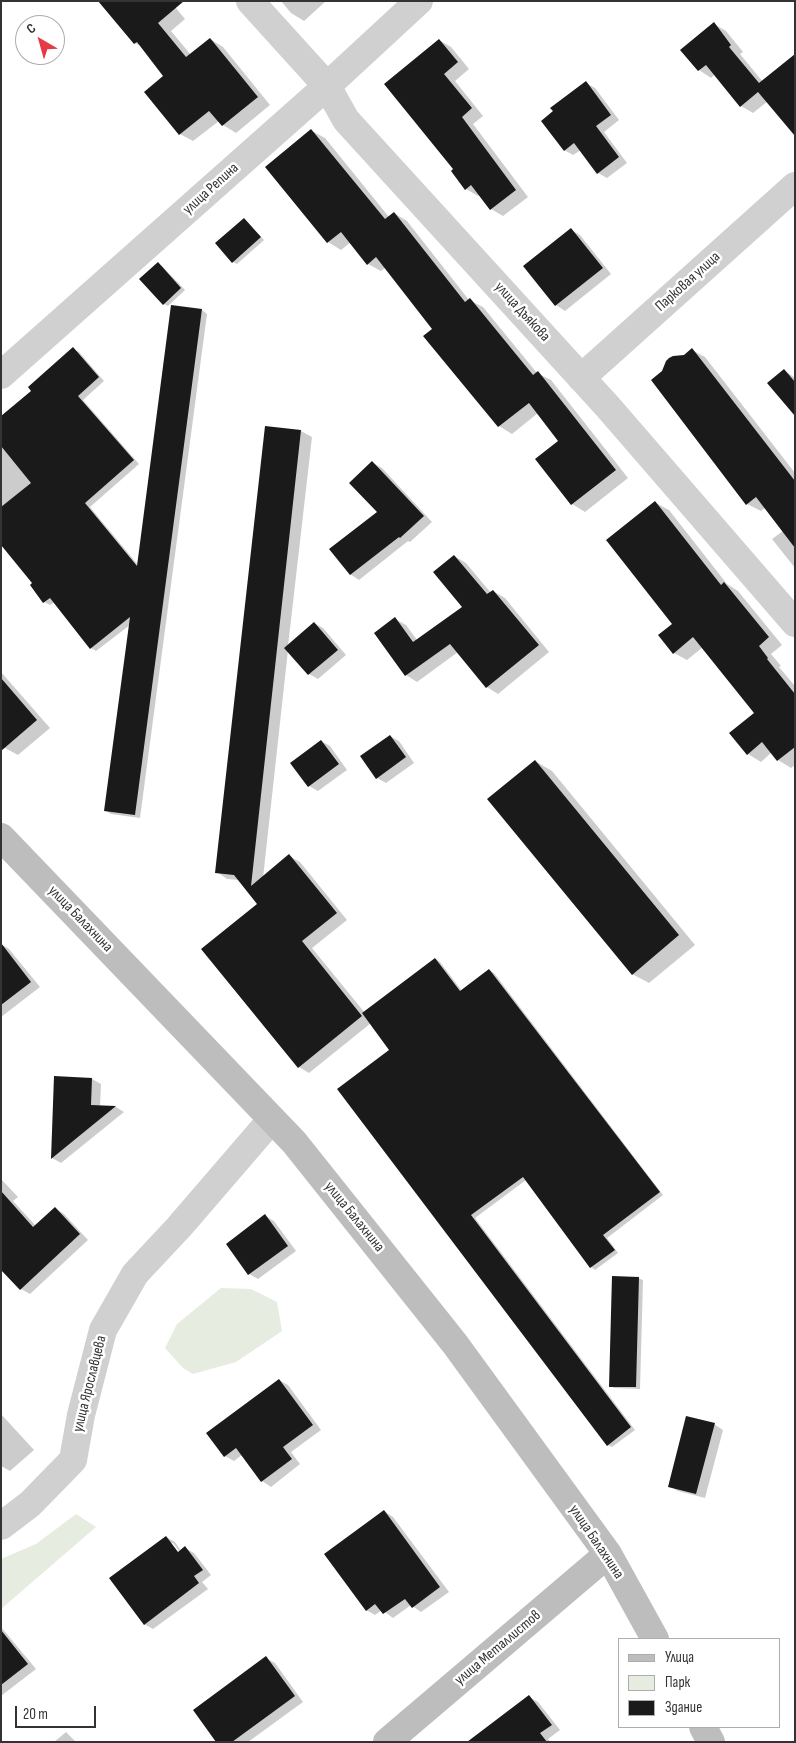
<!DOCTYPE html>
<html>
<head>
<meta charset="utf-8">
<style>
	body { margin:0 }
	#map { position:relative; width:796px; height:1743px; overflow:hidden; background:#fff; font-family:"Sofia Sans Condensed",sans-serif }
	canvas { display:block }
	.frame { position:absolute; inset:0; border:2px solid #333; pointer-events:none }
	.legend { position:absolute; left:618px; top:1638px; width:162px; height:90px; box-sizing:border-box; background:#fff; border:1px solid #adadad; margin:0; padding:6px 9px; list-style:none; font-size:15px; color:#333 }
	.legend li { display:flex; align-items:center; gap:10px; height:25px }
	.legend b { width:25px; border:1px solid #adadad }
	.north { position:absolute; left:15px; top:15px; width:50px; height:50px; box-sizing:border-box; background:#fff; border:1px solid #adadad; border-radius:50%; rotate:322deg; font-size:14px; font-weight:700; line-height:20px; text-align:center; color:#333 }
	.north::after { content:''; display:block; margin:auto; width:18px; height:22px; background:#e63946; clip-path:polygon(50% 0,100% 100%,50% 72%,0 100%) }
	.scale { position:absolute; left:15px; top:1706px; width:81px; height:22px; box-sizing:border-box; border:2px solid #333; border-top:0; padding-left:6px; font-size:15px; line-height:18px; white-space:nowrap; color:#333; -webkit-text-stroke:4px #fff; paint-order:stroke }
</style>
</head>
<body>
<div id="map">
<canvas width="796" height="1743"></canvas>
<div class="frame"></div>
<ul class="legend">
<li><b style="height:6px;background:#bdbdbd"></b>Улица</li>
<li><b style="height:14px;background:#e6ecdf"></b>Парк</li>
<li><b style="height:14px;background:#1a1a1a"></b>Здание</li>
</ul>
<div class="north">С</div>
<div class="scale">20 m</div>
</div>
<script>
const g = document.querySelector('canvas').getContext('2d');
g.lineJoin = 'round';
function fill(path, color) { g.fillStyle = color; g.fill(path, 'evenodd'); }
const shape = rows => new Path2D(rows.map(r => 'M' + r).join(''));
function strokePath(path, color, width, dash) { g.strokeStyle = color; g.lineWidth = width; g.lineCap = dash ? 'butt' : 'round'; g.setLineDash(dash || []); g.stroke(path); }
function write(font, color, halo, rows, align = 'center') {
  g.font = font + ' "Sofia Sans Condensed",sans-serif'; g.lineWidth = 5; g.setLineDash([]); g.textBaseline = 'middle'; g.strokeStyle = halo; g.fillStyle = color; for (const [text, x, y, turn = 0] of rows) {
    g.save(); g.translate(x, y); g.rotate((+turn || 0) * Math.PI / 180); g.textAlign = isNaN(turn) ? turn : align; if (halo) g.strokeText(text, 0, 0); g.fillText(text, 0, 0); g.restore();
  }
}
const green = shape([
	[221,1288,251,1289,277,1302,282,1331,236,1362,193,1374,183,1368,165,1348,177,1324],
	[76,1514,96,1527,1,1609,1,1559,36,1544]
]);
const shadow = shape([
	[281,1,326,1,304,21,291,13],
	[171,2,185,19,171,31,191,55,210,39,223,47,270,105,236,133,223,125,219,121,193,141,180,134,165,76,142,47,135,43],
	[714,24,726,31,743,52,740,54,763,82,768,101,753,113,741,106,715,74,711,78,699,70],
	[439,40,451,47,469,69,455,81,483,116,473,124,528,197,503,216,491,209,480,194,478,196,466,189,455,169],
	[586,83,595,88,619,120,604,132,627,163,607,178,598,173,581,150,573,155,564,150],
	[312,131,325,138,389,217,394,213,407,221,469,300,483,307,537,373,551,380,628,478,585,512,572,504,560,441,538,413,512,434,499,426,434,329,386,267,381,271,368,264,351,242,341,250,328,242],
	[244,219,264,240,237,264,233,262],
	[571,230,580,235,611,274,565,311,556,305,525,266],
	[158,264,162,266,185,290,168,306,164,304],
	[202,310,207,314,140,818,111,814,106,811,130,625,96,651,91,648,55,602,50,605,44,602,34,584,1,543,1,417,33,391,73,349,79,352,104,381,83,400,139,464,90,507,138,565],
	[692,350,705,357,795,473,795,568,772,539,783,531,765,508,761,511,747,504,684,356],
	[784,370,795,378,795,414],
	[266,427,301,431,312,437,288,646,314,623,323,628,346,655,318,679,309,674,288,650,263,878,289,856,300,862,347,920,312,948,365,1013,436,959,440,962,462,991,489,970,494,973,663,1195,607,1238,618,1253,595,1270,591,1267,526,1180,475,1218,635,1430,612,1447,608,1445,339,1089,391,1050,371,1023,309,1073,299,1067,259,904,239,880,227,879,217,872],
	[373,463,382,468,432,522,410,542,408,541,359,580,350,574,378,513],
	[656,503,669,510,727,584,738,591,782,645,771,654,781,666,779,667,795,686,795,765,791,768,778,760,772,752,761,762,748,754,756,713,703,647,687,660,674,653,673,624],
	[454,556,466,563,491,593,493,591,505,598,549,652,498,694,487,687,458,652,417,682,406,675,395,619,406,625,417,640,464,607],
	[1,672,50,728,18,755,5,748,1,743],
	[390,736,399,741,414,763,386,783,377,778],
	[321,741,330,746,347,770,318,791,309,786],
	[535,761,552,771,695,945,649,983,632,974],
	[1,944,9,949,40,987,1,1017],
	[55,1077,92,1079,101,1084,100,1107,116,1107,124,1112,61,1163,52,1158],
	[1,1179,18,1197,13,1201,36,1226,55,1208,64,1214,88,1240,30,1294,21,1289,1,1268],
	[265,1216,274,1221,296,1251,258,1279,249,1274],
	[638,1278,643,1280,640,1389,614,1388,610,1386],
	[279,1380,288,1385,321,1430,291,1452,300,1464,271,1487,262,1481,242,1455,234,1461,225,1456],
	[1,1414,34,1450,10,1471,1,1466],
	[714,1424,723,1430,705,1498,678,1491,669,1486],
	[384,1511,393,1517,449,1592,421,1612,411,1605,393,1618,382,1610,375,1615,366,1610],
	[166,1537,175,1542,181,1551,185,1548,194,1553,211,1575,202,1582,208,1589,153,1629,144,1624],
	[170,1543,173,1543,183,1556,181,1557],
	[1,1627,36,1669,1,1696],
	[266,1658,275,1663,303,1702,248,1742,217,1742],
	[529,1697,538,1702,560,1730,548,1739,551,1742,469,1742],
	[66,1732,76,1742,54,1742]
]);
const building = shape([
	[98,1,184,1,158,23,186,57,210,38,258,97,222,126,209,111,179,135,144,92,163,76,137,42,134,44],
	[714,22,731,45,729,47,759,83,795,54,795,136,758,92,740,107,706,65,698,71,680,50],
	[439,39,458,62,444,74,472,108,462,117,516,190,490,210,471,185,465,190,451,171,453,169,384,84],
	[586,81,611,115,596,126,619,157,597,174,574,143,564,151,541,121,553,111,550,108],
	[311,129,385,219,394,212,465,302,470,298,533,375,538,371,616,470,571,505,535,459,558,441,529,403,498,427,423,336,432,329,376,257,367,265,341,232,327,243,265,167],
	[244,218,261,237,232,263,215,243],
	[571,228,603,268,555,306,523,266],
	[158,262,181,288,163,305,139,279],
	[171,305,202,309,135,815,104,811,130,617,90,649,50,598,43,603,30,585,32,583,1,545,1,507,31,483,1,446,1,416,31,391,28,387,73,347,99,377,78,396,134,460,85,503,137,566],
	[692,348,795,481,795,548,756,497,746,505,651,380,662,371,666,361,669,358,673,356,684,355],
	[784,369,795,382,795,416,767,383],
	[265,426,301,430,251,886,289,854,337,913,302,941,362,1016,298,1068,201,949,257,904,234,875,215,873],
	[372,461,424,516,400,538,399,537,350,575,329,549,377,512,349,483],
	[655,501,721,585,724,582,769,637,759,646,768,658,767,659,795,694,795,747,777,761,762,742,747,755,729,733,754,713,693,637,673,654,658,635,672,624,606,540],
	[454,555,487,594,493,590,539,645,486,688,450,644,405,676,374,633,395,617,413,642,462,607,433,572],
	[314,622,338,650,308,675,284,648],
	[1,678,37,720,1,751],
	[390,735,406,757,376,779,360,756],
	[321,740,339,764,308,787,290,763],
	[535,760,679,935,632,975,487,799],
	[1,943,31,982,1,1005],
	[435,958,460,991,489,969,660,1192,603,1235,615,1250,590,1268,523,1177,471,1215,631,1427,607,1446,337,1089,389,1050,362,1013],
	[54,1076,92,1078,91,1105,116,1106,51,1159],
	[1,1191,33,1227,55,1207,80,1234,20,1290,1,1270],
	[265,1214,288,1246,248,1275,226,1244],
	[612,1276,639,1277,636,1387,609,1387],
	[279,1379,313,1425,283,1447,292,1459,261,1482,236,1448,224,1457,206,1433],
	[686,1416,715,1423,696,1494,668,1487],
	[384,1510,440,1587,412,1608,405,1599,383,1614,375,1604,366,1611,324,1554],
	[166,1536,178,1552,185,1546,203,1570,194,1576,199,1583,144,1625,109,1578],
	[1,1630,28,1664,1,1685],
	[266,1656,295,1696,232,1742,216,1742,193,1710],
	[529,1695,552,1725,540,1733,547,1742,467,1742]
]);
const street = shape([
	[250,1,327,86,346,120,608,407,795,623],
	[1,375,327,86,419,1],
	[581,378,795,186],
	[1,1526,30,1504,73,1460,81,1415,103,1330,135,1274,179,1227,272,1119]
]);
const secondary = shape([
	[1,837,294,1142,455,1344,608,1554,655,1639],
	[703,1727,711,1742],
	[387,1742,608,1554]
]);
const streetNames = [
	["улица Репина",211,189,-42],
	["Парковая улица",688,282,-42],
	["улица Дъякова",522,312,48],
	["улица Балахнина",80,919,46],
	["улица Балахнина",354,1217,51],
	["улица Ярославцева",90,1384,-76],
	["улица Балахнина",596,1542,56],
	["улица Металлистов",498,1648,-40]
];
fill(green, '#e6ecdf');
fill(shadow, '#0003');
fill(building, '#1a1a1a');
strokePath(street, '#d0d0d0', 28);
strokePath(secondary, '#bdbdbd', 28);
write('15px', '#333', '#fff', streetNames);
</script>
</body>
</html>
